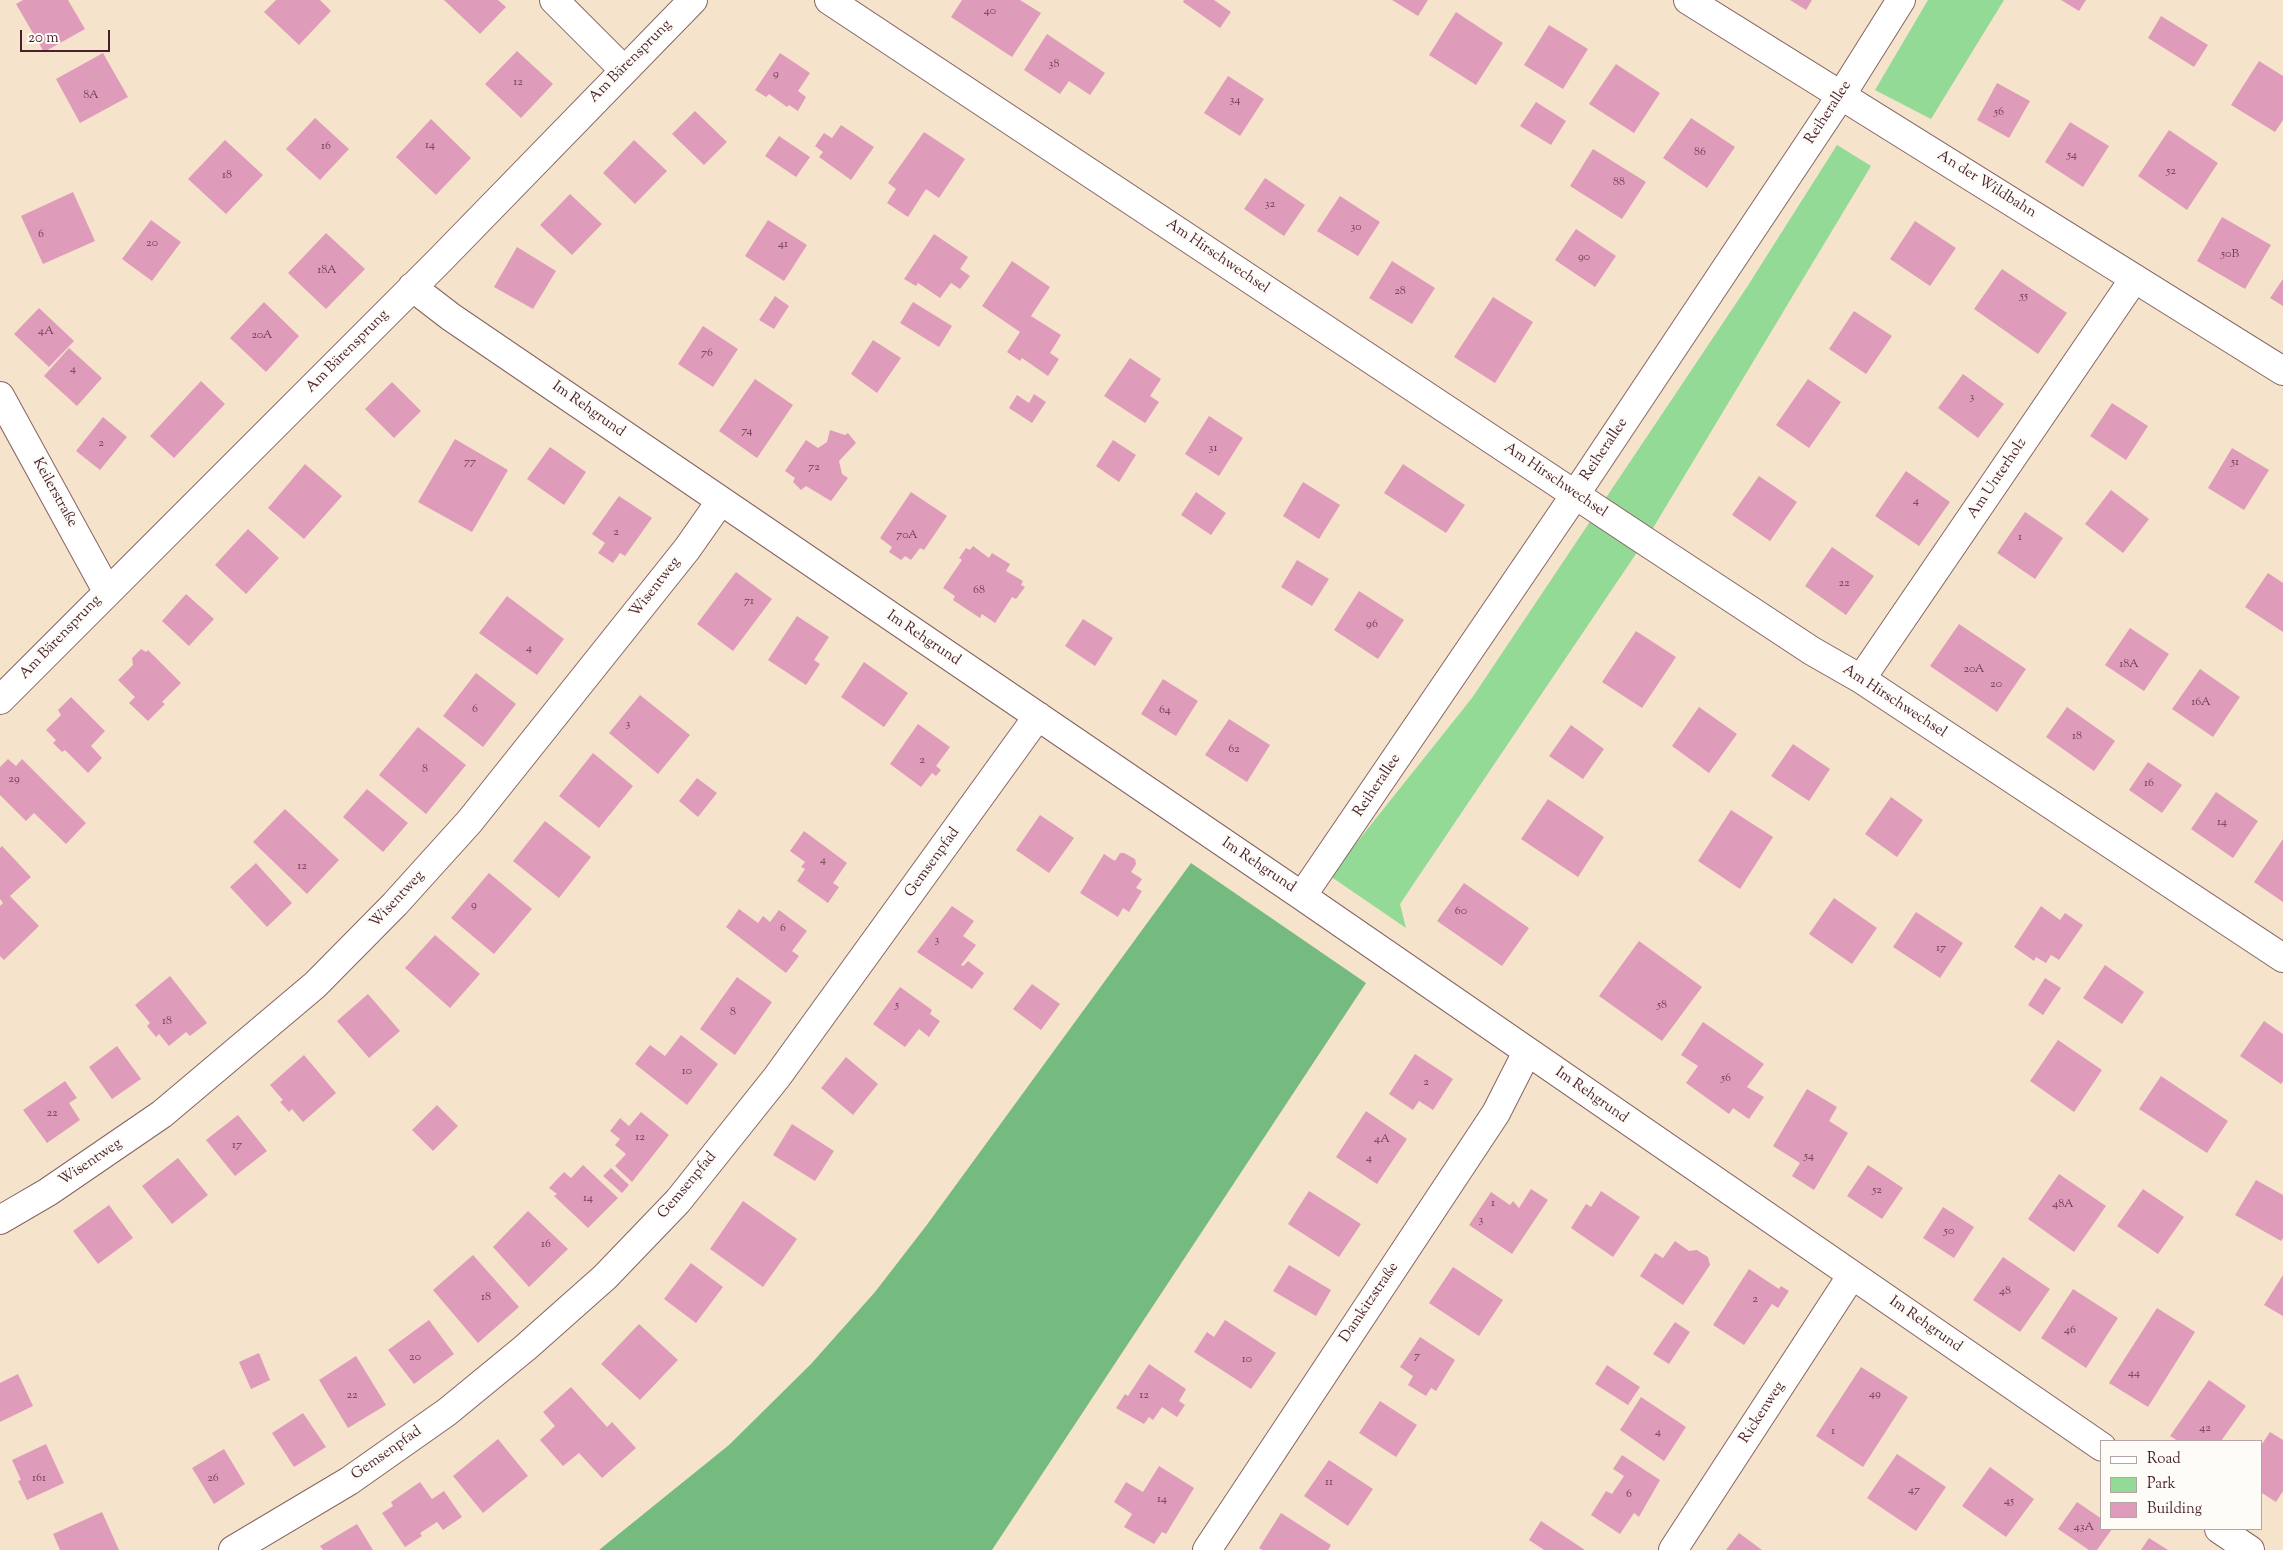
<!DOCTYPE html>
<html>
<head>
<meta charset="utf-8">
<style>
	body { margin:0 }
	#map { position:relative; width:2283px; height:1550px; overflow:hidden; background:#f6e3cc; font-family:"Sorts Mill Goudy",serif }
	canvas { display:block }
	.legend { position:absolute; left:2100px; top:1440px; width:162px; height:90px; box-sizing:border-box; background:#fdfcf7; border:1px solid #b5a4a5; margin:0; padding:6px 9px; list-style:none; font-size:15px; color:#4a1f2b }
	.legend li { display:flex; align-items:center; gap:10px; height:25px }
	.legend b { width:25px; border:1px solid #b5a4a5 }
	.scale { position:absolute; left:20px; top:30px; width:90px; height:22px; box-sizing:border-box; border:2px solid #4a1f2b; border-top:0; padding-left:6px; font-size:15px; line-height:18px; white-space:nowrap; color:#4a1f2b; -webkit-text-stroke:4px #fdfcf7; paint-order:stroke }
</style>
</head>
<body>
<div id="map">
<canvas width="2283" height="1550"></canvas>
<ul class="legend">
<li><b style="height:6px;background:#fff"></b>Road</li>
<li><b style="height:14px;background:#92da95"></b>Park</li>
<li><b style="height:14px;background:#df9cba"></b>Building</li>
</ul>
<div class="scale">20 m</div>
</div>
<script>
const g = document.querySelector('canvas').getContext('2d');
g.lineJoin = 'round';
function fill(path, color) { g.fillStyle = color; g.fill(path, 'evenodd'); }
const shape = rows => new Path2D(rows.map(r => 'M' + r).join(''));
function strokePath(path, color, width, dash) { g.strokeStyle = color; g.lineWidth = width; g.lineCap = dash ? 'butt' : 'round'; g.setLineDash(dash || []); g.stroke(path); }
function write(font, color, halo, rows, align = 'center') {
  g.font = font + ' "Sorts Mill Goudy",serif'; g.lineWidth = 5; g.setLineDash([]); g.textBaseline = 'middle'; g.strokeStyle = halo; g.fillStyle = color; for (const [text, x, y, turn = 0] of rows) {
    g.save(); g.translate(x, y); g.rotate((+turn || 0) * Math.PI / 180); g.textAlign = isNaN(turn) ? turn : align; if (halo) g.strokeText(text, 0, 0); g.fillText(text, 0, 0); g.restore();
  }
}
const green = shape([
	[1928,0,2004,0,1931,119,1875,90],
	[1837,145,1871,166,1650,533,1400,904,1406,928,1330,876,1472,698,1747,287]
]);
const forest = shape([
	[1191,863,1366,983,992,1550,599,1550,729,1445,811,1364,875,1292,926,1226]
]);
const building = shape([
	[23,0,68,0,85,29,44,52,16,4],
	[276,0,320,0,331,11,299,45,264,12],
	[444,0,498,0,506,7,480,34],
	[962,0,1020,0,1041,13,1012,57,951,17],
	[1184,0,1214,0,1231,12,1220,28,1183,2],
	[1392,0,1428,0,1418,16],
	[1790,0,1812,0,1806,10],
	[2061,0,2086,0,2079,11],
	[1456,12,1503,43,1476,85,1429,55],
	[2161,16,2208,45,2194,67,2148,38],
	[1549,25,1588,49,1563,89,1524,65],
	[1047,34,1105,73,1090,95,1069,81,1060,94,1024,70],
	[517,51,553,84,521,118,485,84],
	[103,53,128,97,80,123,56,79],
	[780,53,810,73,798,91,806,97,798,111,789,105,787,107,769,94,766,97,755,90],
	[2259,61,2283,76,2283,120,2275,132,2231,105],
	[1616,64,1660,93,1634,133,1589,104],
	[1228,76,1264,99,1240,136,1204,113],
	[1997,83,2030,101,2009,138,1977,120],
	[1536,102,1566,121,1551,145,1520,126],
	[695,111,727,142,704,165,672,134],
	[315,118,349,149,320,180,286,149],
	[1691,118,1735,147,1707,188,1663,158],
	[431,119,471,158,436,195,396,157],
	[2070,122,2109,146,2083,187,2045,162],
	[841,125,874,147,851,180,819,157,823,152,815,146,824,133,832,138],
	[2169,130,2218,163,2187,210,2138,176],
	[924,132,965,159,939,198,926,189,908,217,887,203,896,189,888,183],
	[779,136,810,157,796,177,765,156],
	[225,140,263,175,226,214,188,179],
	[634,140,667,171,635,204,603,173],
	[1593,149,1646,182,1622,219,1570,186],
	[1265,178,1305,205,1284,236,1244,209],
	[73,192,95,241,43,264,21,216],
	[570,194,602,224,572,255,540,225],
	[1340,196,1380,222,1358,256,1317,231],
	[2222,217,2271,245,2245,289,2197,261],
	[151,220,181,242,152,281,122,259],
	[768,220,807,245,784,281,745,256],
	[1915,221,1956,248,1930,286,1890,259],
	[1576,229,1616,256,1595,287,1555,260],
	[326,233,365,269,326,309,288,273],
	[934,234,968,257,960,269,970,276,960,289,951,283,940,298,918,283,916,286,904,279],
	[517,247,556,271,533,309,494,287],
	[1012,261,1050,287,1031,316,1061,335,1050,353,1059,359,1048,376,1022,358,1020,361,1007,352,1020,332,982,306],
	[1392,261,1435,288,1412,324,1369,298],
	[2002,269,2067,313,2038,354,1974,309],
	[2283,279,2283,306,2270,298],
	[775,296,789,306,774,329,759,320],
	[1493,297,1533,322,1495,383,1454,357],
	[264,302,299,336,266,372,230,338],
	[913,302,952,326,939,347,900,323],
	[39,308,74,341,49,367,14,334],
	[1854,311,1892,336,1866,374,1829,349],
	[703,326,738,349,713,387,678,364],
	[873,340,901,358,877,393,851,374],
	[69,348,102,378,77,406,44,376],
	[1130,358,1161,379,1150,396,1159,402,1145,423,1104,396],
	[1963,374,2004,404,1978,438,1938,408],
	[755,379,793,405,757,458,719,431],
	[1808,379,1841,402,1809,448,1776,425],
	[201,381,225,404,174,458,150,436],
	[392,382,421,411,394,438,365,409],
	[1034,394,1046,402,1032,423,1009,408,1017,395,1029,403],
	[2112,403,2148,426,2126,460,2090,436],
	[1209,416,1243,438,1219,476,1185,454],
	[103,417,127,437,100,470,76,451],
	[830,430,845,435,848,433,856,443,839,461,842,474,848,478,831,501,806,486,801,490,793,482,795,478,785,471,806,440,818,448,827,442],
	[455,439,508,470,472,532,418,502],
	[1113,440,1136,455,1119,482,1096,466],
	[550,447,586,472,564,505,527,479],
	[2232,448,2269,470,2244,510,2208,488],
	[305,464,342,496,304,539,268,508],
	[1403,464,1465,505,1446,533,1384,493],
	[1906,471,1950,502,1919,546,1875,516],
	[1759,476,1797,502,1770,541,1732,515],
	[1303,482,1340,505,1319,539,1283,516],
	[2111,490,2149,519,2123,553,2085,524],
	[911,492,947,516,924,550,920,548,911,560,905,556,901,560,889,552,892,547,880,538],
	[1196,492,1226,513,1211,535,1181,515],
	[619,496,652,518,625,556,620,553,613,563,598,553,605,543,592,534],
	[2025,512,2063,538,2035,579,1997,553],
	[248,529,279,558,246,594,215,565],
	[973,546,989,558,992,553,1010,564,1006,571,1023,581,1021,585,1025,587,1016,599,1012,597,995,623,982,614,980,618,953,600,955,596,943,588,962,560,959,558,966,548,970,550],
	[1832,547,1874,576,1846,615,1805,586],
	[1297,560,1329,579,1312,606,1281,587],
	[736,572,772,599,733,651,697,624],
	[2268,573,2283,583,2283,632,2245,607],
	[1359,591,1404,620,1378,659,1334,630],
	[186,594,214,619,189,646,162,621],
	[507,596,564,639,537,675,479,633],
	[797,616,829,637,814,660,820,664,806,685,768,660],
	[1083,619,1113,638,1095,666,1065,646],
	[1959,624,2026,669,1997,712,1930,666],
	[2130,628,2169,654,2144,691,2105,665],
	[1636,631,1676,657,1642,708,1602,682],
	[141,649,146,652,148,650,181,683,162,702,165,704,148,721,129,703,135,697,118,680,133,665,132,658],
	[864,662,908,693,884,727,841,697],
	[2200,669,2240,697,2213,737,2172,709],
	[476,673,516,704,483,747,443,716],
	[1163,679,1198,701,1176,736,1141,714],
	[640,695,690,735,658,774,609,733],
	[71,697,105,731,91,746,102,758,88,773,65,750,62,752,53,743,56,740,46,730,61,715,58,710],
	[1699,707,1737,734,1709,773,1672,746],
	[2067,707,2115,741,2094,771,2046,737],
	[1229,719,1270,745,1247,782,1205,755],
	[918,724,950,747,936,766,941,770,936,776,932,773,921,787,890,764],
	[1571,725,1604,749,1583,779,1549,756],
	[418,727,466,765,426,814,379,775],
	[1793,744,1830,769,1809,801,1771,776],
	[593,753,633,786,599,828,559,796],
	[8,759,16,766,22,759,86,823,66,844,34,813,26,821,0,795,0,767],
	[2148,762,2182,785,2162,813,2129,790],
	[697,778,717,793,698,817,679,801],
	[367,789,408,823,383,852,343,817],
	[2216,792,2258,821,2233,858,2191,829],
	[1891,797,1923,820,1897,857,1865,834],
	[1548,799,1604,837,1578,877,1521,839],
	[285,809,339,860,307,894,253,842],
	[1731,810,1773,837,1740,889,1698,861],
	[1040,815,1074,838,1049,873,1016,850],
	[545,821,591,857,559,898,513,861],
	[804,831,847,863,833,883,839,887,828,903,797,881,805,869,801,867,805,862,790,851],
	[2283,839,2283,902,2254,882],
	[2,846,31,877,10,896,39,926,4,960,0,956,0,906,3,903,0,899,0,848],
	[1120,853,1124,853,1135,859,1136,864,1131,872,1142,879,1136,888,1142,891,1129,912,1123,908,1118,917,1080,893,1104,854,1115,861],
	[256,863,292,903,267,927,230,887],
	[489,873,532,909,494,954,451,918],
	[1464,883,1529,928,1502,966,1437,921],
	[1834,898,1877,928,1852,964,1809,934],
	[952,906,974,921,963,936,976,945,961,965,963,966,968,961,984,973,972,989,917,952],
	[2041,906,2060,920,2065,913,2083,925,2059,960,2051,955,2046,963,2036,957,2034,961,2014,947],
	[739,909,758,923,763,916,770,922,779,910,807,931,792,951,799,956,786,973,726,927],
	[1916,912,1963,943,1940,978,1893,947],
	[435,935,480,974,450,1008,405,968],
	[1639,941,1702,987,1662,1041,1599,996],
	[2105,965,2144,992,2122,1024,2083,998],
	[170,976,207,1023,190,1036,186,1032,169,1046,159,1034,156,1037,147,1026,150,1023,135,1005],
	[737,977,772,1002,735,1055,700,1029],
	[2045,978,2061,988,2043,1015,2028,1005],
	[1032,984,1060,1004,1041,1030,1013,1009],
	[900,987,932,1010,930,1014,940,1021,929,1037,919,1029,905,1047,873,1024],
	[368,994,400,1031,369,1058,337,1021],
	[2264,1021,2283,1034,2283,1081,2281,1084,2240,1056],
	[1703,1022,1764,1064,1747,1087,1764,1097,1749,1119,1733,1108,1729,1114,1686,1083,1698,1066,1681,1055],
	[681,1035,718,1064,687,1105,635,1064,650,1045,665,1056],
	[2058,1040,2102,1070,2074,1112,2030,1081],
	[117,1046,141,1079,112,1099,89,1067],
	[1415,1054,1453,1079,1433,1110,1419,1101,1413,1110,1389,1094],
	[304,1055,336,1093,303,1122,292,1109,289,1112,280,1102,283,1100,270,1085],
	[846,1057,878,1084,853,1115,821,1088],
	[2161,1076,2228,1121,2207,1153,2139,1109],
	[65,1081,77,1098,69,1103,80,1120,47,1143,23,1110],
	[1807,1089,1837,1107,1829,1121,1848,1133,1814,1190,1792,1176,1800,1163,1773,1146],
	[437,1105,458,1126,433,1151,412,1130],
	[1366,1111,1407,1139,1377,1184,1336,1157],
	[641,1112,669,1135,632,1182,615,1166,626,1154,615,1145,620,1139,610,1131,620,1118,629,1126],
	[238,1115,267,1151,235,1176,206,1140],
	[792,1124,834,1151,815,1181,773,1155],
	[178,1158,208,1195,172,1224,142,1186],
	[583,1165,618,1198,588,1228,554,1196,557,1194,549,1188,564,1172,571,1178],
	[1868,1165,1903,1188,1882,1219,1847,1196],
	[611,1168,629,1185,622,1193,603,1176],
	[2059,1174,2106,1206,2074,1252,2028,1219],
	[2256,1180,2283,1195,2283,1238,2281,1241,2235,1215],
	[1531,1189,1548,1200,1512,1254,1469,1225,1491,1192,1510,1205,1513,1201,1519,1208],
	[2143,1189,2184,1217,2158,1254,2117,1226],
	[1309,1191,1361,1224,1339,1257,1288,1224],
	[1601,1191,1640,1217,1613,1257,1571,1228,1586,1204,1591,1207],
	[743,1201,797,1239,763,1287,710,1249],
	[109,1205,133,1238,98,1264,73,1231],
	[1943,1207,1974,1227,1954,1258,1923,1238],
	[528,1211,568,1249,529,1287,493,1247],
	[1675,1241,1689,1251,1697,1250,1708,1257,1710,1265,1683,1305,1640,1276,1655,1253,1663,1258],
	[473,1255,519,1307,478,1343,433,1290],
	[2003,1257,2050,1289,2020,1332,1973,1300],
	[691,1263,723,1287,696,1323,664,1299],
	[1289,1265,1331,1290,1316,1316,1273,1291],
	[1453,1267,1503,1300,1479,1336,1429,1303],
	[1749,1269,1779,1289,1781,1286,1789,1291,1778,1308,1772,1304,1744,1345,1713,1325],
	[2283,1275,2283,1316,2264,1305],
	[2073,1289,2118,1318,2086,1368,2041,1338],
	[2157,1308,2195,1332,2148,1407,2109,1383],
	[429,1320,454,1354,414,1384,388,1350],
	[1225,1320,1276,1353,1251,1389,1194,1352,1207,1332,1214,1337],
	[1675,1322,1690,1332,1669,1364,1653,1354],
	[639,1324,678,1360,640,1400,601,1364],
	[1420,1337,1455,1360,1436,1391,1431,1388,1426,1396,1408,1385,1413,1376,1400,1367],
	[259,1353,270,1380,251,1389,239,1362],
	[356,1356,386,1405,348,1428,319,1380],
	[1149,1364,1186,1389,1179,1401,1185,1405,1177,1417,1162,1407,1153,1420,1149,1417,1144,1424,1116,1408,1125,1394,1128,1396],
	[1607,1365,1640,1387,1628,1405,1595,1384],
	[1861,1367,1908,1397,1863,1467,1816,1436],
	[18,1374,33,1406,0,1422,0,1383],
	[2209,1380,2246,1406,2221,1441,2178,1441,2170,1436],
	[571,1387,607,1427,612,1422,636,1448,602,1478,579,1453,563,1466,540,1440,555,1426,543,1412],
	[1641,1397,1686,1427,1664,1461,1620,1430],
	[1380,1401,1417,1425,1396,1457,1359,1433],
	[303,1413,326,1447,294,1467,272,1433],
	[2270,1432,2283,1440,2283,1491,2276,1502,2262,1493,2262,1444],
	[498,1439,528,1476,483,1513,453,1476],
	[46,1444,64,1483,27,1500,18,1481,21,1480,12,1460],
	[224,1449,245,1484,214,1504,192,1468],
	[1897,1454,1946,1487,1916,1531,1867,1498],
	[1622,1455,1660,1480,1639,1517,1634,1513,1620,1534,1591,1515,1606,1491,1612,1494,1624,1476,1613,1469],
	[1329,1460,1373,1489,1348,1526,1304,1496],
	[1159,1466,1194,1488,1166,1534,1162,1532,1154,1544,1124,1527,1132,1514,1114,1502,1126,1482,1143,1492],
	[1990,1467,2034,1499,2006,1537,1962,1506],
	[420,1482,432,1499,444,1491,462,1517,443,1530,437,1522,420,1533,422,1536,405,1547,382,1513,393,1506,391,1502],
	[2077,1502,2102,1519,2102,1529,2112,1529,2097,1550,2089,1550,2058,1529],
	[102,1512,119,1550,60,1550,53,1534],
	[1281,1513,1331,1545,1328,1550,1262,1550,1259,1548],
	[1541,1521,1585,1550,1544,1550,1529,1540],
	[357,1524,373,1550,323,1550,320,1546],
	[1739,1533,1762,1550,1726,1550],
	[2149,1538,2168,1550,2141,1550]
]);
const minor = shape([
	[554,0,624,70],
	[829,0,1639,537,1812,651,1861,679,2283,958],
	[1688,0,2283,371],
	[412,287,451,317,1302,896,2102,1447],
	[0,396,107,591],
	[1861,679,2134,279],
	[0,700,440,260,693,0],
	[1302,896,1575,495,1842,94,1901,0],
	[0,1220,48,1192,162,1114,315,985,395,904,470,821,687,549,720,502],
	[2219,1529,2250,1550],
	[233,1550,349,1481,447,1412,525,1348,605,1277,678,1201,777,1077,1038,716],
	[1207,1550,1496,1113,1527,1052],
	[1673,1550,1852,1275]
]);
const numberNames = [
	["40",990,12],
	["38",1054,65],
	["9",776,75],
	["12",518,83],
	["8A",91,96],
	["34",1235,101],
	["56",1999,113],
	["14",430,146],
	["16",326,147],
	["86",1700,153],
	["54",2072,156],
	["52",2171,172],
	["18",227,176],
	["88",1619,183],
	["32",1270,205],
	["30",1356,228],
	["6",41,235],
	["20",152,244],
	["41",783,245],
	["50B",2230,255],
	["90",1584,258],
	["18A",327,271],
	["28",1400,292],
	["55",2024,297],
	["4A",46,332],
	["20A",262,336],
	["76",707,354],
	["4",73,370],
	["3",1972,398],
	["74",747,432],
	["2",101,444],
	["31",1213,449],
	["77",470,463],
	["51",2235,463],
	["72",814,468],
	["4",1916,502],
	["2",616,533],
	["70A",907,536],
	["1",2020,538],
	["22",1844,584],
	["68",979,591],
	["71",749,602],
	["96",1372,625],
	["4",529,649],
	["18A",2129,665],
	["20A",1974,670],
	["20",1996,685],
	["16A",2201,703],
	["6",475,710],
	["64",1165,711],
	["3",628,725],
	["18",2077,737],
	["62",1234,750],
	["2",922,761],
	["8",425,770],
	["29",14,780],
	["16",2149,784],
	["14",2222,823],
	["4",823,861],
	["12",302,867],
	["9",474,906],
	["60",1461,912],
	["6",783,929],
	["3",937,941],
	["17",1941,949],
	["5",897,1006],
	["58",1662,1006],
	["8",733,1013],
	["18",167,1022],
	["10",687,1072],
	["56",1726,1079],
	["2",1426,1083],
	["22",52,1114],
	["12",640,1138],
	["4A",1382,1140],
	["17",237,1146],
	["54",1809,1157],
	["4",1369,1159],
	["52",1877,1191],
	["14",588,1199],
	["1",1493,1204],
	["48A",2063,1205],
	["3",1481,1221],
	["50",1949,1232],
	["16",546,1245],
	["48",2005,1292],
	["18",486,1298],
	["2",1755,1300],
	["46",2070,1331],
	["7",1417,1357],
	["20",415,1358],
	["10",1247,1360],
	["44",2134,1374],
	["49",1875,1395],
	["22",352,1396],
	["12",1144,1396],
	["42",2205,1429],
	["1",1833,1432],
	["4",1658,1433],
	["161",39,1479],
	["26",213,1479],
	["11",1329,1483],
	["47",1914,1491],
	["6",1629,1495],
	["14",1162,1500],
	["45",2009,1502],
	["43A",2084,1528]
];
const streetNames = [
	["Am Bärensprung",631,62,-45],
	["Reiherallee",1829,113,-57],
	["An der Wildbahn",1986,185,32],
	["Am Hirschwechsel",1217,257,34],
	["Am Bärensprung",348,352,-45],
	["Im Rehgrund",588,410,35],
	["Reiherallee",1605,450,-56],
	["Am Unterholz",1998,479,-56],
	["Am Hirschwechsel",1555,481,34],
	["Keilerstraße",54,493,61],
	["Wisentweg",656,588,-52],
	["Am Bärensprung",61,638,-46],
	["Im Rehgrund",923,639,34],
	["Am Hirschwechsel",1894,702,33],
	["Reiherallee",1378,786,-56],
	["Gemsenpfad",933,863,-54],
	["Im Rehgrund",1258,866,34],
	["Wisentweg",398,900,-47],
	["Im Rehgrund",1591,1096,35],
	["Wisentweg",91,1163,-34],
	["Gemsenpfad",688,1186,-50],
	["Damkitzstraße",1370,1303,-56],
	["Im Rehgrund",1925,1325,35],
	["Rickenweg",1763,1413,-57],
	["Gemsenpfad",387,1454,-35]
];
fill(green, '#92da95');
fill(forest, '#75ba7e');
fill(building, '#df9cba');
strokePath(minor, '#866463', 30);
strokePath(minor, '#fff', 28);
write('12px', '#6f3e4f', null, numberNames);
write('15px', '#4a1f2b', '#fdfcf7', streetNames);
</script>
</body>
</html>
